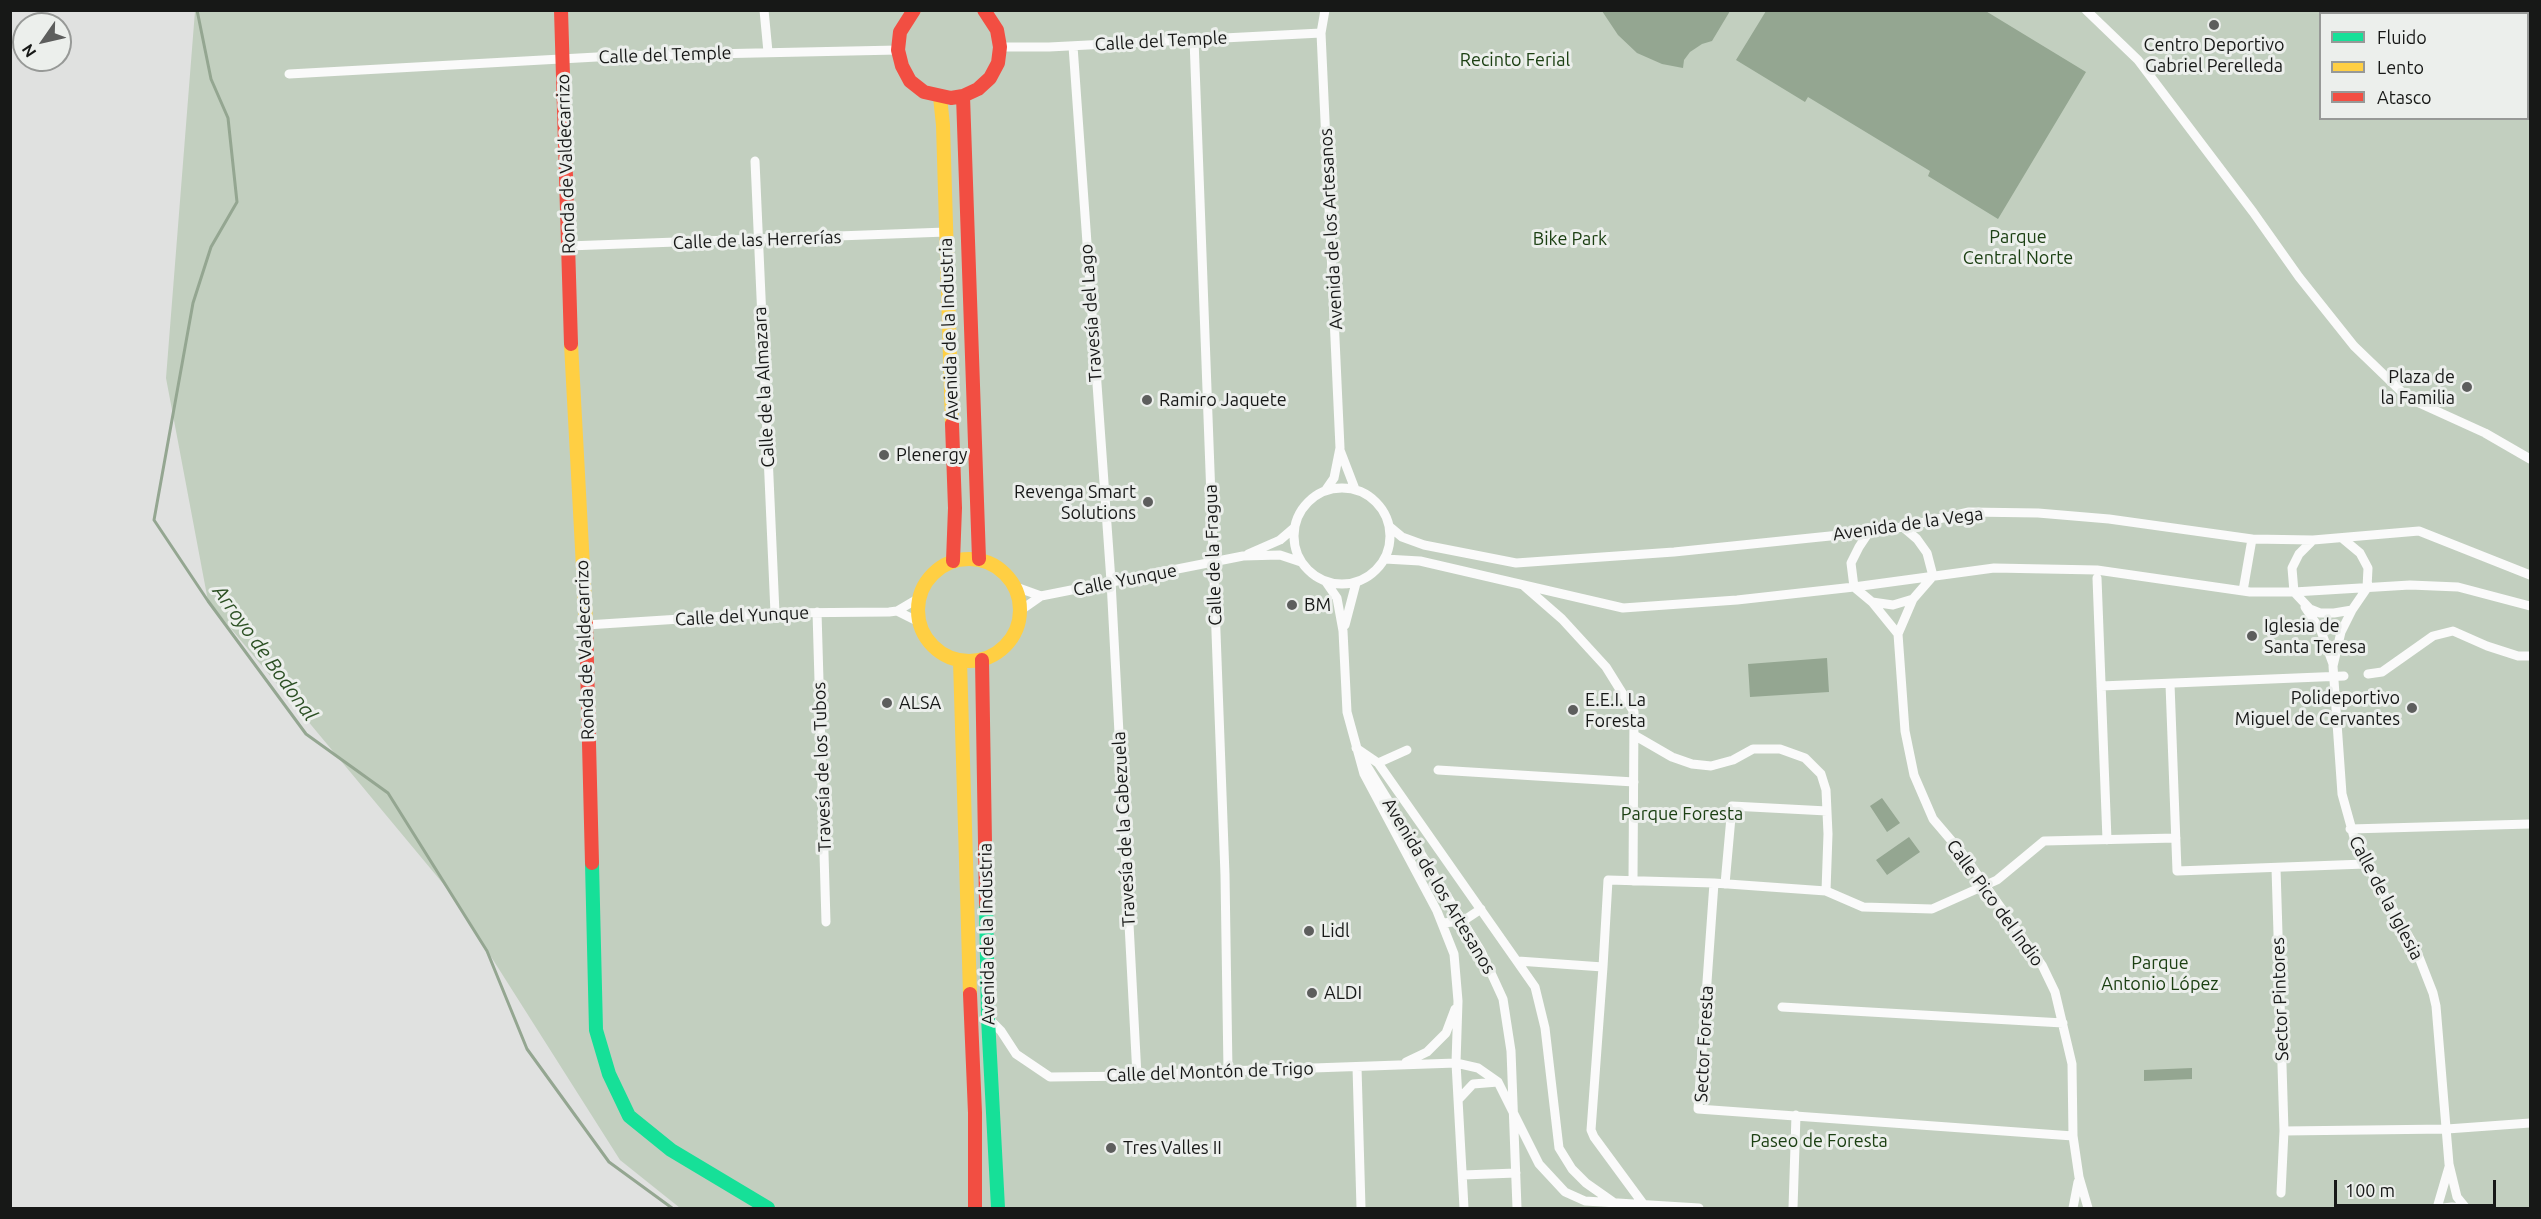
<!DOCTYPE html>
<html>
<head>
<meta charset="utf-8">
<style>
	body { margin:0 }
	#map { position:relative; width:2541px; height:1219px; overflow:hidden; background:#e0e1e0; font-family:Ubuntu,sans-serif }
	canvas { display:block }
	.frame { position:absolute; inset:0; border:12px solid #171817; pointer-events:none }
	.legend { position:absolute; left:2319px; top:12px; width:210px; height:108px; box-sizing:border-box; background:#ecefec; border:2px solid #979997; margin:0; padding:8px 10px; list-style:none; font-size:18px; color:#171817 }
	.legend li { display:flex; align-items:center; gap:12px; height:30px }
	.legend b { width:30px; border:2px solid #979997 }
	.north { position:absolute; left:12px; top:12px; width:60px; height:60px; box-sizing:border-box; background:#ecefec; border:2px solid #979997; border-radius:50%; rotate:236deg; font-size:16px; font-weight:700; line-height:24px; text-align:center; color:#171817 }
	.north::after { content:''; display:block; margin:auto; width:21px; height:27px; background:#5d5e5d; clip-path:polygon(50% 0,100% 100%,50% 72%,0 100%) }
	.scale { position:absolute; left:2334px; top:1180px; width:162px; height:27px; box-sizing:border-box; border:3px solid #171817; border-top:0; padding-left:8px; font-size:18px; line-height:21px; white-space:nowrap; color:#171817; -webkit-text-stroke:4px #ecefec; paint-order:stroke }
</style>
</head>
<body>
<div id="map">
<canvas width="2541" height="1219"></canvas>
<div class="frame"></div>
<ul class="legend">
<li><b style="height:8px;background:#16e098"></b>Fluido</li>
<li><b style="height:8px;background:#ffcf43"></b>Lento</li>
<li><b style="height:8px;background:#f24e42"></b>Atasco</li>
</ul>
<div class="north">N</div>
<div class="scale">100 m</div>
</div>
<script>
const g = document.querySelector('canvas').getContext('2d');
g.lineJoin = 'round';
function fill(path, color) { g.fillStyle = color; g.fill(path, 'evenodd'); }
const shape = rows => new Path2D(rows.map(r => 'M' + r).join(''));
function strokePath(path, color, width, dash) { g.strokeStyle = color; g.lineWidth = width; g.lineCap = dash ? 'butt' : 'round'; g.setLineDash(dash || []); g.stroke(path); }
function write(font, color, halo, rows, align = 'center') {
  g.font = font + ' Ubuntu,sans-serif'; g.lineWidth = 6; g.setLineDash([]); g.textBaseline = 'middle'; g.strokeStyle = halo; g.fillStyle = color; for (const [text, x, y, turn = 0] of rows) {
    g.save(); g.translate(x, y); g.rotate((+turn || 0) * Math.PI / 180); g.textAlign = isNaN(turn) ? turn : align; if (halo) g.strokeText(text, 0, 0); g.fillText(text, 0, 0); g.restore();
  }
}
const green = shape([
	[195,11,2530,11,2530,1208,680,1208,620,1160,450,892,208,601,166,378],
	[2320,14,2528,14,2528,118,2320,118]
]);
const water = shape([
	[1984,10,2086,72,1998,219,1928,176,1930,171,1808,97,1805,102,1736,60,1766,11],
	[1602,11,1730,11,1712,41,1702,44,1690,52,1684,60,1683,68,1662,64,1637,53,1618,35],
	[1827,658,1829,692,1750,697,1748,664],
	[1882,798,1900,823,1887,832,1870,806],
	[1909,837,1920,852,1887,875,1876,860],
	[2192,1068,2192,1079,2144,1081,2144,1070]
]);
const stream = shape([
	[197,10,211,79,228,118,237,202,211,247,193,303,154,520,208,601,306,734,388,793,487,951,527,1049,609,1162,672,1208]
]);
const street = shape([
	[764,10,768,52],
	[1325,10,1321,33,1340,448,1334,478,1325,491],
	[2086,10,2138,60,2253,212,2299,277,2354,346,2408,398,2485,433,2530,459],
	[2433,14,2433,10],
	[1194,39,1225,875,1228,1071],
	[1073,46,1111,581,1137,1076],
	[1000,47,1049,47,1321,33],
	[2528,51,2530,51],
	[289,74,615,56,898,50],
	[755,161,775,613],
	[568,246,946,232],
	[1340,450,1355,489],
	'1294 536a48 48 0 1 1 96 0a48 48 0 1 1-96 0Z',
	[1390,527,1402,537,1424,545,1516,563,1674,552,1869,532,1903,527,1969,512,2038,513,2109,519,2252,539,2313,540,2419,531,2530,575],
	[1869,532,1859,547,1851,563,1854,587,1872,602,1893,605,1913,599,1933,576,1927,553,1917,539,1903,527],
	[2313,540,2299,554,2292,568,2294,592,2310,609,2320,613,2334,613,2352,610,2367,588,2368,568,2360,553,2342,538],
	[1248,554,1280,540,1294,528],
	[1385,559,1420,561,1623,608,1737,600,1854,587,1994,568,2097,570,2250,592,2294,592,2410,585,2458,587,2530,606],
	[2097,578,2107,840],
	[1326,582,1337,598,1343,631,1347,712,1364,774,1437,911,1454,954,1458,1001,1456,1063,1464,1208],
	[1523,585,1562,619,1606,667,1634,712,1633,881],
	[1016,587,1041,596,1243,556,1280,555,1301,562],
	[2243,591,2252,539],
	[1913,599,1898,634,1905,731,1914,775,1933,819,1962,853,2042,965,2055,992,2072,1064,2073,1136,2079,1177,2088,1208],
	[1872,602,1898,634],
	[2305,607,2321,631,2333,664],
	[1021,610,1041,596],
	[2352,610,2341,632,2333,666,2342,794,2357,848,2415,947,2433,993,2436,1006,2449,1164,2457,1197,2466,1208],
	[897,611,919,622],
	[817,612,826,922],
	[586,625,775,613,889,612,897,611,919,598],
	[1345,625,1356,583],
	[2368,674,2382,672,2433,636,2453,631,2487,646,2518,656,2530,656],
	[2170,684,2177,871,2365,864],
	[2101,686,2344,676],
	[1634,735,1672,757,1692,764,1711,766,1733,760,1753,749,1780,749,1805,758,1821,774,1826,790,1828,834,1826,891],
	[1356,748,1378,763,1535,987,1545,1028,1559,1148,1572,1169,1586,1183,1613,1202],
	[1362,758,1481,951,1503,999,1511,1051,1517,1208],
	[1378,763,1407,750],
	[1438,770,1634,782],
	[2350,829,2530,824],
	[2276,868,2284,1131,2281,1193],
	[1714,883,1698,1109,2073,1136],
	[1725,884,1732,806,1827,811],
	[1443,923,1463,921,1481,909],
	[1518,961,1603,967,1591,1130,1594,1137,1644,1205],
	[1603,967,1608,880,1714,883,1826,891,1863,907,1932,909,1997,880,2044,841,2176,838],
	[1782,1007,2063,1023],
	[988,1018,1001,1031,1016,1054,1050,1077,1137,1076,1199,1072,1456,1063,1478,1068,1498,1082,1539,1164,1565,1192,1585,1201,1699,1208],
	[1406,1062,1427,1052,1446,1033,1455,1009],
	[1357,1067,1361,1208],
	[1458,1100,1473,1084,1498,1082],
	[2284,1131,2447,1129,2530,1123],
	[1463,1175,1516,1173],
	[1793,1208,1796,1115],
	[2073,1208,2078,1182],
	[2437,1208,2449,1167],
	[2443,1208,2452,1207,2462,1208]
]);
const fast = shape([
	[592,863,596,1030,609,1074,629,1116,671,1150,768,1208],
	[986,904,988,1018,998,1208]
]);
const slow = shape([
	[940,97,943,125,952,424],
	[571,344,586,623],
	'918 610a51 51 0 1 1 102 0a51 51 0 1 1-102 0Z',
	[960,661,970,994]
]);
const jam = shape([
	[561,10,571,344],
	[914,10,900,32,898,50,902,66,910,81,924,92,951,98,963,96,978,89,990,78,998,63,1000,47,997,30,984,10],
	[963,96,979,559],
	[952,424,955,508,953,561],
	[586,623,592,863],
	[982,660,986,904],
	[970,994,975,1113,975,1208]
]);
const markers = [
	[2214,25,6,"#5d5e5d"],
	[2467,387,6,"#5d5e5d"],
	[1147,400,6,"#5d5e5d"],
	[884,455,6,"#5d5e5d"],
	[1148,502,6,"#5d5e5d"],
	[1292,605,6,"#5d5e5d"],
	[2252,636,6,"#5d5e5d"],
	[887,703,6,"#5d5e5d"],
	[2412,708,6,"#5d5e5d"],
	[1573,710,6,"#5d5e5d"],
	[1309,931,6,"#5d5e5d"],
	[1312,993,6,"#5d5e5d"],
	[1111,1148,6,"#5d5e5d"]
];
const streetNames = [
	["Calle del Temple",1161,41,-3],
	["Calle del Temple",665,55,-2],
	["Ronda de Valdecarrizo",566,164,-92],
	["Avenida de los Artesanos",1331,229,-93],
	["Calle de las Herrerías",757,240,-2],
	["Travesía del Lago",1091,313,-94],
	["Avenida de la Industria",949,329,-92],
	["Calle de la Almazara",764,387,-93],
	["Avenida de la Vega",1908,524,-8],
	["Calle de la Fragua",1213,555,-92],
	["Calle Yunque",1125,580,-11],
	["Calle del Yunque",742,616,-3],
	["Ronda de Valdecarrizo",585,650,-92],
	["Travesía de los Tubos",822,767,-92],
	["Travesía de la Cabezuela",1124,829,-93],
	["Avenida de los Artesanos",1439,886,59],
	["Calle de la Iglesia",2386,898,62],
	["Calle Pico del Indio",1995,903,54],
	["Avenida de la Industria",987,934,-91],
	["Sector Pintores",2280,999,-92],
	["Sector Foresta",1704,1044,-87],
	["Calle del Montón de Trigo",1210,1072,-2]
];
const poiNames = [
	["Centro Deportivo",2214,45,"center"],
	["Gabriel Perelleda",2214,66,"center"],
	["Plaza de",2455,377,"right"],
	["la Familia",2455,398,"right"],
	["Ramiro Jaquete",1159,400],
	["Plenergy",896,455],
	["Revenga Smart",1136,492,"right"],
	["Solutions",1136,513,"right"],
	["BM",1304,605],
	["Iglesia de",2264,626],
	["Santa Teresa",2264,647],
	["Polideportivo",2400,698,"right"],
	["Miguel de Cervantes",2400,719,"right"],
	["E.E.I. La",1585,700],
	["Foresta",1585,721],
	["ALSA",899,703],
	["Lidl",1321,931],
	["ALDI",1324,993],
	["Tres Valles II",1123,1148]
];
const parkNames = [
	["Recinto Ferial",1515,60],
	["Parque",2018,237],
	["Central Norte",2018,258],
	["Bike Park",1570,239],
	["Parque Foresta",1682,814],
	["Parque",2160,963],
	["Antonio López",2160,984],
	["Paseo de Foresta",1819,1141]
];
const waterNames = [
	["Arroyo de Bodonal",265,653,54]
];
fill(green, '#c2cfbf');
fill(water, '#94a691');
strokePath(stream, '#94a691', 3);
strokePath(street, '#fafafa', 9);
strokePath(fast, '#16e098', 14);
strokePath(slow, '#ffcf43', 14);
strokePath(jam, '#f24e42', 14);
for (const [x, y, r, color] of markers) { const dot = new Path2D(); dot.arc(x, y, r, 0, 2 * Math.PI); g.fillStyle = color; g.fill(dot); strokePath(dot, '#ecefec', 2); }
write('18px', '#171817', '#ecefec', streetNames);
write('18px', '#171817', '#ecefec', poiNames, 'left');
write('18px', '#1c4013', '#ecefec', parkNames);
write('italic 20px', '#2c5024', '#ecefec', waterNames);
</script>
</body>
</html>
